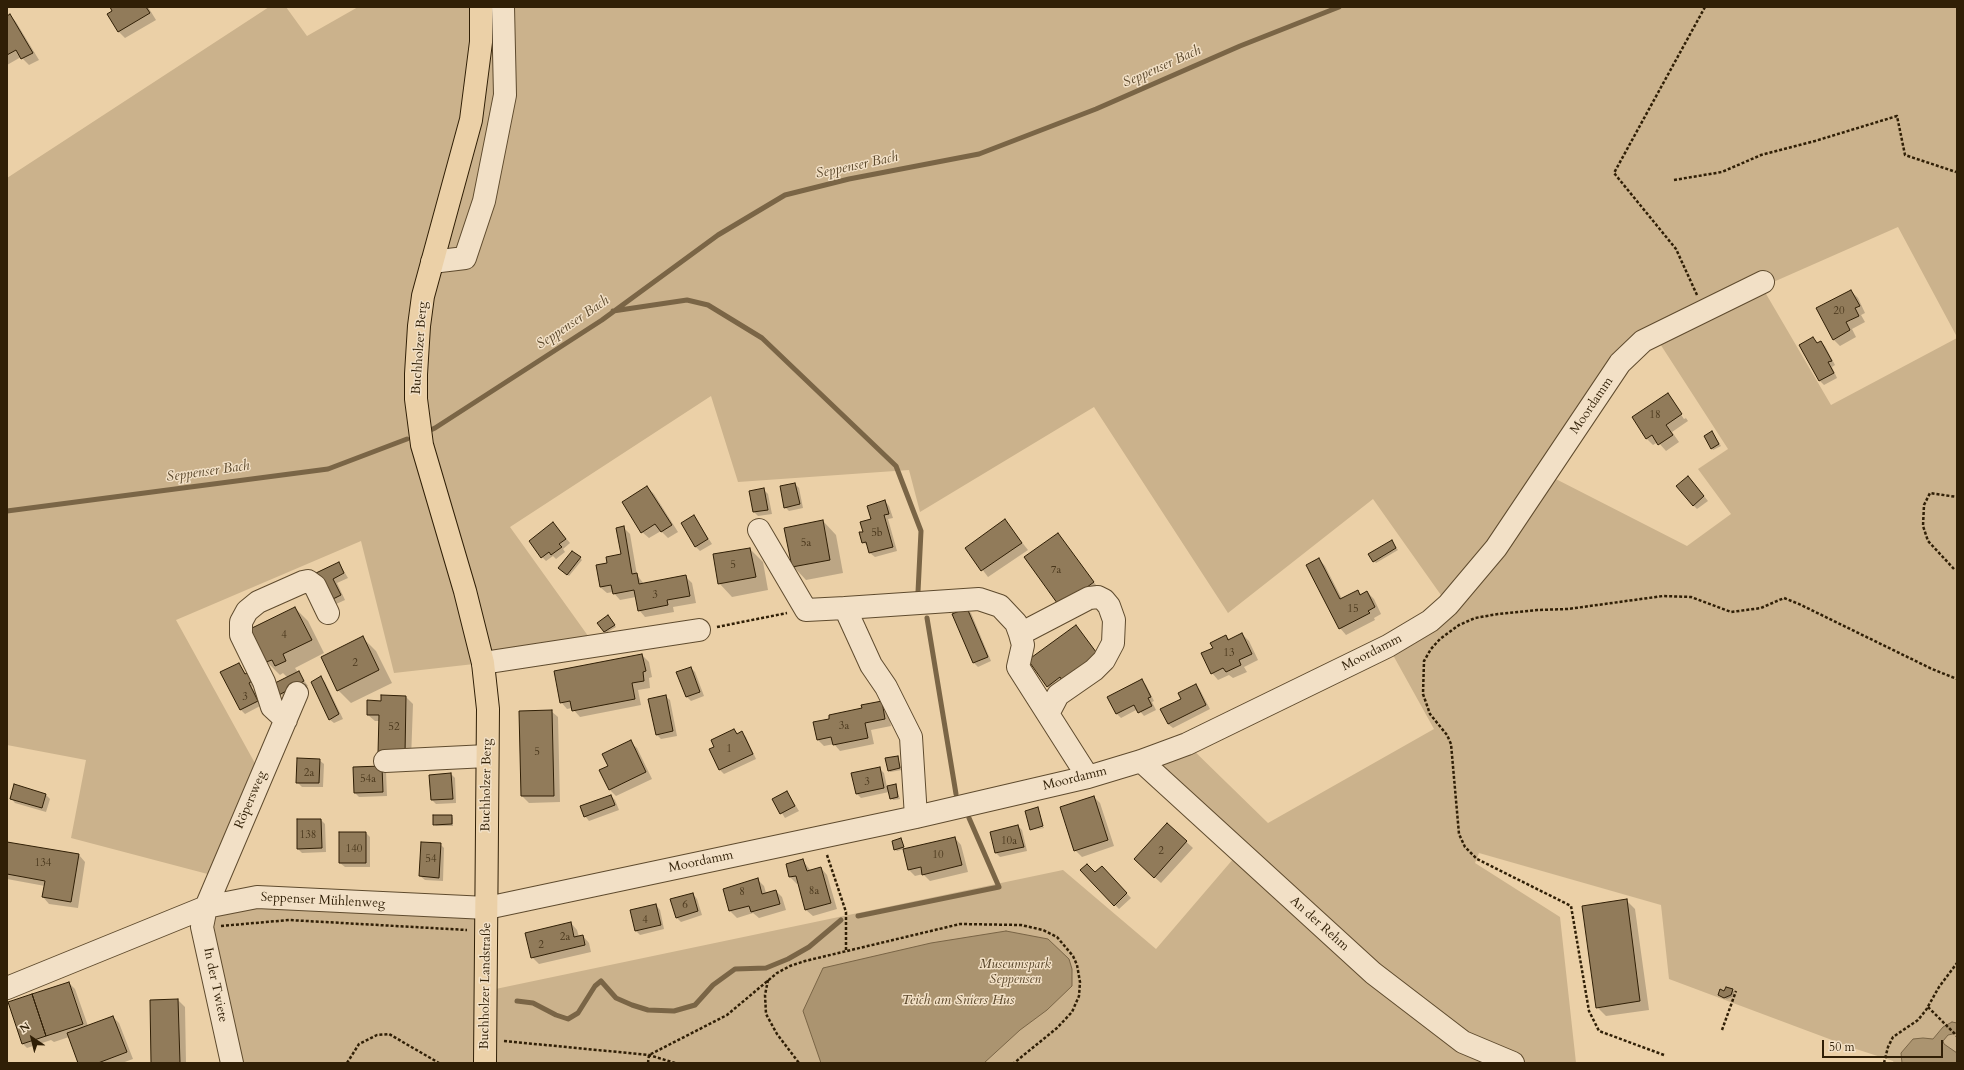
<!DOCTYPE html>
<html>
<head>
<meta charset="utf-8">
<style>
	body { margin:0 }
	#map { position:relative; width:1964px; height:1070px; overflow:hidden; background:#ebd0a7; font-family:Cardo,serif }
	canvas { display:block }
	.frame { position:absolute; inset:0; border:8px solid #301f06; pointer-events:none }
	.north { position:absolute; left:12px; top:1018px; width:40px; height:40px; -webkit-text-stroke:3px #f2e0c6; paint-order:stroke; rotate:325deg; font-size:11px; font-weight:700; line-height:16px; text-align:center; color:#301f06 }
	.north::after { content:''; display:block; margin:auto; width:14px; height:18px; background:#301f06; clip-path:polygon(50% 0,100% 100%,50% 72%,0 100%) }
	.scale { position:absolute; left:1822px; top:1040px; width:121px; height:18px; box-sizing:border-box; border:2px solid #301f06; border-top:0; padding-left:5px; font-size:12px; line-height:14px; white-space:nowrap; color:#301f06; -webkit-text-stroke:3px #f2e0c6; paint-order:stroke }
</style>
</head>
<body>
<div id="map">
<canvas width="1964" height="1070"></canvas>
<div class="frame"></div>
<div class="north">N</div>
<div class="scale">50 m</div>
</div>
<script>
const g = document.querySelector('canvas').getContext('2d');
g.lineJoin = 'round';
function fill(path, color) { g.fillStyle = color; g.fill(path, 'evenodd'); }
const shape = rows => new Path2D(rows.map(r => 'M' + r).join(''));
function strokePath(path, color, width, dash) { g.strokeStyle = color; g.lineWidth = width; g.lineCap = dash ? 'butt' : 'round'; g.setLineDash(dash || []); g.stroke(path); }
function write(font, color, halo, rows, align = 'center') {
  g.font = font + ' Cardo,serif'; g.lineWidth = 3; g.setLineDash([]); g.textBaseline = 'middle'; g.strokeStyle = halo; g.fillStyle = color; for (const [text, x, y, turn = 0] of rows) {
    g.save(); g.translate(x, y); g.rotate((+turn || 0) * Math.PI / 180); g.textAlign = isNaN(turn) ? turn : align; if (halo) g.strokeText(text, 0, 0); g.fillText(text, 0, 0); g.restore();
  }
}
const green = shape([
	[269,7,286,7,307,36,358,7,1957,7,1957,337,1898,227,1762,287,1831,405,1957,338,1957,1063,1894,1063,1893,1061,1856,1049,1669,979,1661,905,1479,853,1475,863,1560,917,1576,1063,232,1063,206,907,487,908,486,991,1063,870,1156,949,1240,851,1141,761,1187,744,1268,823,1434,729,1388,646,1448,605,1373,499,1228,613,1094,407,920,512,909,470,738,482,711,396,510,527,596,647,483,663,394,673,361,541,176,620,262,776,219,877,71,838,86,760,7,745,7,178],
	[1655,336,1728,449,1698,469,1731,514,1687,546,1546,474]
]);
const water = shape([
	[1006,931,1048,939,1069,959,1072,969,1072,986,1047,1010,1020,1030,984,1063,821,1063,803,1011,823,968,931,943,1006,931],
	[1952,1022,1957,1023,1957,1033,1948,1035,1943,1041,1944,1044,1957,1053,1957,1063,1902,1063,1901,1053,1913,1039,1923,1038,1933,1039,1943,1027,1952,1022]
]);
const shadow = shape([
	[111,7,148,7,156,20,125,38,119,32],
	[10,15,16,22,39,60,29,65,21,57,7,65,7,17],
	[1851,291,1858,298,1865,313,1861,315,1865,322,1852,329,1856,337,1840,346,1833,339],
	[1813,338,1818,344,1821,342,1825,346,1835,365,1832,367,1837,378,1824,385,1820,381,1800,345],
	[1668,395,1674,401,1672,401,1684,419,1686,418,1674,401,1688,421,1672,432,1679,442,1666,451,1658,442,1653,445,1646,438],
	[1712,432,1721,446,1713,450,1712,448],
	[1692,481,1708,501,1697,509,1693,505],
	[795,484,799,488,803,508,789,511,785,507],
	[647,487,654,494,678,532,668,538,661,531,649,538,642,532],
	[764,490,768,494,772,514,758,516,754,512],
	[885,501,889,506,893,518,888,519,897,551,875,557,870,553,868,546,863,542,864,532],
	[694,516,712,544,700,551,695,546],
	[823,521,836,535,843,573,806,580,793,566],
	[1005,521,1028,550,988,577,966,548],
	[553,523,570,543,563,549,565,552,556,559,553,556,546,561,542,557],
	[623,527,630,534,637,575,644,584,685,576,692,583,696,603,673,607,674,612,645,617,639,610,636,597,620,600,613,592,607,593,600,587,608,564,622,555],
	[1058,534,1099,589,1067,613],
	[1393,543,1398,550,1376,563,1374,561],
	[750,549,763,562,768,590,732,597,719,583],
	[580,558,582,560,569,576,561,570],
	[1319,559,1325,566,1342,599,1357,591,1362,595,1367,592,1374,599,1381,614,1374,618,1375,620,1346,635,1340,628],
	[339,563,348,578,337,583,345,600,334,605,317,574],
	[295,608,308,621,324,653,295,668,308,686,284,699,275,685,288,678,283,673,280,675,267,662],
	[966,609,971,613,991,661,978,667,974,663],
	[610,618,616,627,606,633,599,623],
	[1076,626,1104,663,1054,693,1047,686],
	[1242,634,1249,641,1258,660,1244,667,1247,672,1233,678,1229,675,1218,680,1212,673,1214,648,1226,636,1230,640],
	[363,638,376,651,392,683,351,703,338,690],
	[642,655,649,662,652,677,649,678,650,688,638,690,641,705,580,717,572,708,567,709,561,702],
	[239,664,246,674,259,683,252,687,262,705,245,714,241,710,222,673],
	[691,668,695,672,704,696,691,701,686,696],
	[321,678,325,682,343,719,334,723,329,719],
	[1142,681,1146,685,1154,701,1152,702,1156,710,1144,716,1138,709,1121,718,1117,714,1108,697],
	[1196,685,1200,690,1210,709,1173,728,1168,724,1182,699],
	[665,696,670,700,677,736,661,739,657,735],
	[406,697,413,704,411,760,380,721,375,721,368,715,382,702],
	[881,702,888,709,891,726,871,730,874,744,840,751,834,744,824,746,818,740,863,709],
	[551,711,558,717,560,802,529,803,522,796,520,712],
	[734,730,738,734,742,733,746,737,756,759,724,774,720,770,715,747],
	[630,742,637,748,652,779,616,796,610,790,601,771,609,766],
	[897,757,902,770,890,772,889,770],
	[319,760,324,764,323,787,302,787,297,782],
	[354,768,386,771,387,796,359,797,355,793],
	[879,768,884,773,887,787,895,785,900,799,893,800,889,792,861,798,857,794],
	[451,774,455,778,456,803,436,804,432,800],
	[787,792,799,811,785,818,773,799],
	[46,795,50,799,46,812,15,803,11,798],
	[611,796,615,800,619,810,589,821,585,816],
	[1094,797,1100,803,1114,846,1082,857,1075,850],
	[451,816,453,818,453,826,436,826,434,824],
	[321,820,325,824,326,852,302,853,298,849],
	[1167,824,1193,848,1161,883,1142,866],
	[1018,826,1022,830,1027,851,1000,857,996,853],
	[1044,827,1044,828,1032,830],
	[340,833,366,833,370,837,370,867,345,867,340,863],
	[955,838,961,845,968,872,930,881,923,874,915,876,908,869,904,849,897,851,895,849,901,839,905,850],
	[7,843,79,855,85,862,78,908,49,904,43,897,45,886,7,879],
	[440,844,444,848,443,881,425,880,420,876],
	[803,861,811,871,821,868,827,875,837,909,813,916,806,910,799,883,797,884,790,877,787,865],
	[1102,867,1131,898,1119,909,1081,870,1095,874],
	[758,880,764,886,766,893,776,891,782,897,786,910,759,918,753,913,737,918,730,911,724,889],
	[693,894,697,899,702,915,681,922,676,917],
	[1626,900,1635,909,1649,1010,1606,1016,1597,1007],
	[656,905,660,910,664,929,640,935,636,931],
	[571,923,577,930,579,937,583,936,589,943,591,952,539,964,532,957],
	[69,983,75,989,88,1026,113,1017,119,1023,133,1059,122,1063,79,1063,69,1037,54,1042,51,1040,27,1048,23,1044],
	[1732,990,1734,992,1732,997,1727,999,1719,995],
	[178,1000,185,1007,186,1063,152,1063,151,1001]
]);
const stream = shape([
	[613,311,687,300,708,305,762,338,896,466,921,531,918,592],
	[426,432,435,428,602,320,718,235,785,195,849,179,979,154,1096,109,1240,46,1339,7],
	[7,511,328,469,407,439],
	[927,618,956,794],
	[858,916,999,887,969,818],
	[517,1001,533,1003,556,1015,568,1019,578,1013,595,986,601,981,616,998,632,1005,648,1010,674,1011,695,1005,713,985,735,969,766,968,788,959,809,947,841,920]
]);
const building = shape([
	[110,7,146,7,150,13,118,32,107,14,112,11,110,7],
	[10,14,33,53,21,59,16,50,7,55,7,16,10,14],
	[1851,290,1860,306,1855,308,1859,316,1846,322,1850,330,1833,340,1816,308,1851,290],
	[1813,337,1817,343,1821,341,1832,361,1828,362,1834,373,1819,381,1799,345,1813,337],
	[1668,393,1682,414,1666,425,1673,435,1658,445,1652,435,1646,439,1632,417,1668,393],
	[1712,431,1719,444,1711,449,1704,436,1712,431],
	[1688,476,1704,496,1693,506,1676,486,1688,476],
	[795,483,800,504,784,508,780,486,795,483],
	[647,486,672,525,661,532,655,524,641,533,622,502,647,486],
	[764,488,768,510,753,512,749,491,764,488],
	[885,500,889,514,884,515,893,547,869,553,866,542,862,543,859,532,863,532,860,522,871,519,867,506,885,500],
	[694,515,708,539,695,547,681,523,694,515],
	[1005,519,1022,543,981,571,965,548,1005,519],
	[823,520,830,560,792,567,784,528,823,520],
	[553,522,566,539,559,544,562,547,551,555,549,552,541,558,529,541,553,522],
	[624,526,632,574,637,573,639,584,686,575,690,596,667,600,668,605,638,611,634,590,613,594,611,585,600,587,596,565,607,563,606,557,621,554,616,528,624,526],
	[1058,533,1094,582,1060,607,1024,557,1058,533],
	[1392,540,1396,548,1373,562,1368,554,1392,540],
	[750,548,756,577,718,584,713,554,750,548],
	[572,551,581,557,567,575,558,568,572,551],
	[1319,558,1340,599,1358,590,1360,595,1367,591,1375,607,1368,611,1370,613,1339,629,1306,565,1319,558],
	[339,562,344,573,333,579,341,595,329,601,316,573,339,562],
	[295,607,312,640,283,654,286,661,275,666,272,660,266,662,250,629,295,607],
	[967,608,988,657,973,663,952,614,967,608],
	[608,615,615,625,604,632,597,623,608,615],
	[1076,625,1099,656,1063,682,1060,677,1047,687,1028,660,1076,625],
	[1242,633,1252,654,1239,660,1241,665,1226,672,1223,668,1211,674,1201,653,1213,648,1210,643,1226,635,1228,640,1242,633],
	[363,636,379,670,337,691,321,657,363,636],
	[642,654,646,671,643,672,644,681,632,683,635,699,572,711,570,701,560,703,554,671,642,654],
	[239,663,245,674,251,671,255,679,249,683,258,701,240,710,220,672,239,663],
	[691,667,700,692,686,697,676,672,691,667],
	[299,671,304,681,279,695,273,684,299,671],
	[321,676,339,714,329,720,311,682,321,676],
	[1142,679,1151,697,1148,698,1152,706,1138,713,1134,705,1116,714,1107,697,1142,679],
	[1196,684,1206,705,1168,724,1160,709,1181,699,1178,693,1196,684],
	[381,695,406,696,405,754,378,753,379,715,367,715,367,700,381,701,381,695],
	[666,695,673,731,656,735,648,699,666,695],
	[882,701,885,719,865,723,868,738,833,745,831,737,817,740,813,722,829,719,829,715,862,708,861,705,882,701],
	[552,710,554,796,521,796,519,711,552,710],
	[734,729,737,734,742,731,753,754,719,770,709,749,714,747,711,740,734,729],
	[631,740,646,772,609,790,599,770,608,766,602,754,631,740],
	[898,756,900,768,888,771,885,758,898,756],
	[297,758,320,759,319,783,296,783,297,758],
	[382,766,383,792,354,793,353,767,382,766],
	[880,767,884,788,856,794,851,773,880,767],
	[451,773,453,799,431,800,429,775,451,773],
	[14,784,46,794,42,808,10,799,14,784],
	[896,784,898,797,890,799,887,786,896,784],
	[787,791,795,806,780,814,772,799,787,791],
	[611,795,615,805,584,817,580,806,611,795],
	[1094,796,1108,840,1074,851,1060,807,1094,796],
	[1038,807,1043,826,1030,830,1025,811,1038,807],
	[433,815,452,815,452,824,433,825,433,815],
	[297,819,321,819,322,848,297,849,297,819],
	[1167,823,1187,841,1154,878,1134,859,1167,823],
	[1018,825,1024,847,995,853,990,832,1018,825],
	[339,832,366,832,366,863,339,863,339,832],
	[955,837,962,865,922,875,921,867,908,870,903,849,955,837],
	[901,838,904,847,894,850,892,841,901,838],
	[7,842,79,854,71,902,42,897,45,881,7,874,7,842],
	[421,842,441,843,439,878,419,876,421,842],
	[803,859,807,871,821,867,831,903,805,910,796,876,789,877,786,864,803,859],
	[1087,864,1095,872,1102,866,1127,893,1114,906,1080,870,1087,864],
	[758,878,762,894,776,890,780,904,751,912,749,906,729,911,723,889,758,878],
	[693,893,698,911,676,918,670,899,693,893],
	[1627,899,1640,1001,1596,1008,1582,906,1627,899],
	[656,904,661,925,635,931,630,910,656,904],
	[571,922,574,937,583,935,585,945,531,958,525,933,571,922],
	[69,982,83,1024,46,1036,32,994,69,982],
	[1726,987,1733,989,1731,995,1724,998,1718,995,1720,989,1724,991,1726,987],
	[32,994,46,1036,22,1044,8,1002,32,994],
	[178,999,180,1063,151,1063,150,1000,178,999],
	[113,1016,127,1052,98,1063,78,1063,67,1033,113,1016]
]);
const path = shape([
	[1674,180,1722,172,1761,155,1815,141,1897,116,1905,155,1956,172],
	[1697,295,1676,249,1614,173,1705,7],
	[1954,569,1928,541,1923,526,1924,505,1930,493,1957,497],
	[717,627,787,613],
	[827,855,846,912,846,952],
	[221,926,289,920,467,930],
	[768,980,765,995,766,1014,777,1034,799,1063],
	[1928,1007,1957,1036],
	[1722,1030,1736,991],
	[504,1041,649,1055,675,1063],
	[1664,1055,1599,1031,1589,1011,1571,906,1477,859,1465,847,1459,834,1451,744,1447,735,1430,714,1423,694,1424,661,1431,649,1440,639,1459,625,1475,618,1498,614,1537,610,1568,609,1663,596,1691,597,1731,612,1761,608,1784,598,1799,604,1932,669,1957,679],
	[347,1063,359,1044,377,1035,389,1034,439,1063],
	[648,1063,649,1055,727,1015,777,973,790,966,805,961,960,924,1021,925,1043,930,1057,937,1073,956,1077,965,1080,982,1079,996,1072,1012,1057,1028,1014,1063],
	[1884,1063,1888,1047,1893,1037,1918,1020,1926,1010,1939,987,1957,963]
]);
const minor = shape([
	[432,262,465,258,484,201,505,95,503,7],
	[759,530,806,610,845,608,871,665,886,687,911,737,916,817],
	[845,608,979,599,1000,606,1016,623,1020,634,1023,645,1018,667,1088,777],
	[1020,634,1089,598,1098,597,1104,600,1109,606,1114,620,1113,643,1104,660,1094,670,1058,695,1048,714],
	[483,663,699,630],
	[286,720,272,707,264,682,241,635,241,622,247,611,258,602,303,582,308,581,315,586,328,613],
	[385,761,487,756],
	[1141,761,1373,973,1463,1042,1513,1063],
	[7,988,206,907,257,897,487,908,916,817,1088,777,1141,761,1187,744,1388,646,1430,621,1448,605,1496,548,1620,363,1643,341,1763,282],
	[232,1063,202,927,206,907,297,693]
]);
const major = shape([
	[481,7,481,42,471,120,423,296,419,326,416,374,416,399,422,445,465,591,483,663,488,709,485,1063]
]);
const numberNames = [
	["20",1839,311],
	["18",1655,415],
	["5b",877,533],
	["5a",806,543],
	["5",733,565],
	["7a",1056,570],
	["3",655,595],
	["15",1353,609],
	["4",284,635],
	["13",1229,653],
	["2",355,663],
	["3",245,697],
	["3a",844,726],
	["52",394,727],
	["1",729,749],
	["5",537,752],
	["2a",309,773],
	["54a",368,779],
	["3",867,782],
	["138",308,835],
	["10a",1009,841],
	["140",354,849],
	["2",1161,851],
	["10",938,855],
	["54",431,859],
	["134",43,863],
	["8a",814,891],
	["8",742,892],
	["6",685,905],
	["4",645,920],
	["2a",565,937],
	["2",541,945]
];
const streetNames = [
	["Buchholzer Berg",420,348,-86],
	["Moordamm",1592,406,-56],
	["Moordamm",1372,653,-27],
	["Moordamm",1075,779,-14],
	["Buchholzer Berg",487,785,-89],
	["Röpersweg",251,800,-67],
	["Moordamm",701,862,-12],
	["Seppenser Mühlenweg",323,901,3],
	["An der Rehm",1319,924,42],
	["In der Twiete",215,985,78],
	["Buchholzer Landstraße",486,986,-89]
];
const parkNames = [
	["Museumspark",1015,965],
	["Seppensen",1015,980]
];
const waterNames = [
	["Seppenser Bach",1162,67,-24],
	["Seppenser Bach",857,166,-12],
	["Seppenser Bach",573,323,-34],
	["Seppenser Bach",208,472,-8],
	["Teich am Sniers Hus",958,1001]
];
fill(green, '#cbb28c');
fill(water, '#ab9470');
strokePath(water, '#7a6546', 1);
fill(shadow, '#0003');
strokePath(stream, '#7a6546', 5);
fill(building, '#917b5a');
strokePath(building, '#301f06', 1);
strokePath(minor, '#5f4b2e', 24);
strokePath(major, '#301f06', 24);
strokePath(path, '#301f06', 2.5, [3, 2]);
strokePath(minor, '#f2e0c6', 22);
strokePath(major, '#ebd0a7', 22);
write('11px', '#48361b', null, numberNames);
write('13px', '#301f06', '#f2e0c6', streetNames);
write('italic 13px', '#574428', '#f2e0c6', parkNames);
write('italic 14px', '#5b482b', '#f2e0c6', waterNames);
</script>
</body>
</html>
